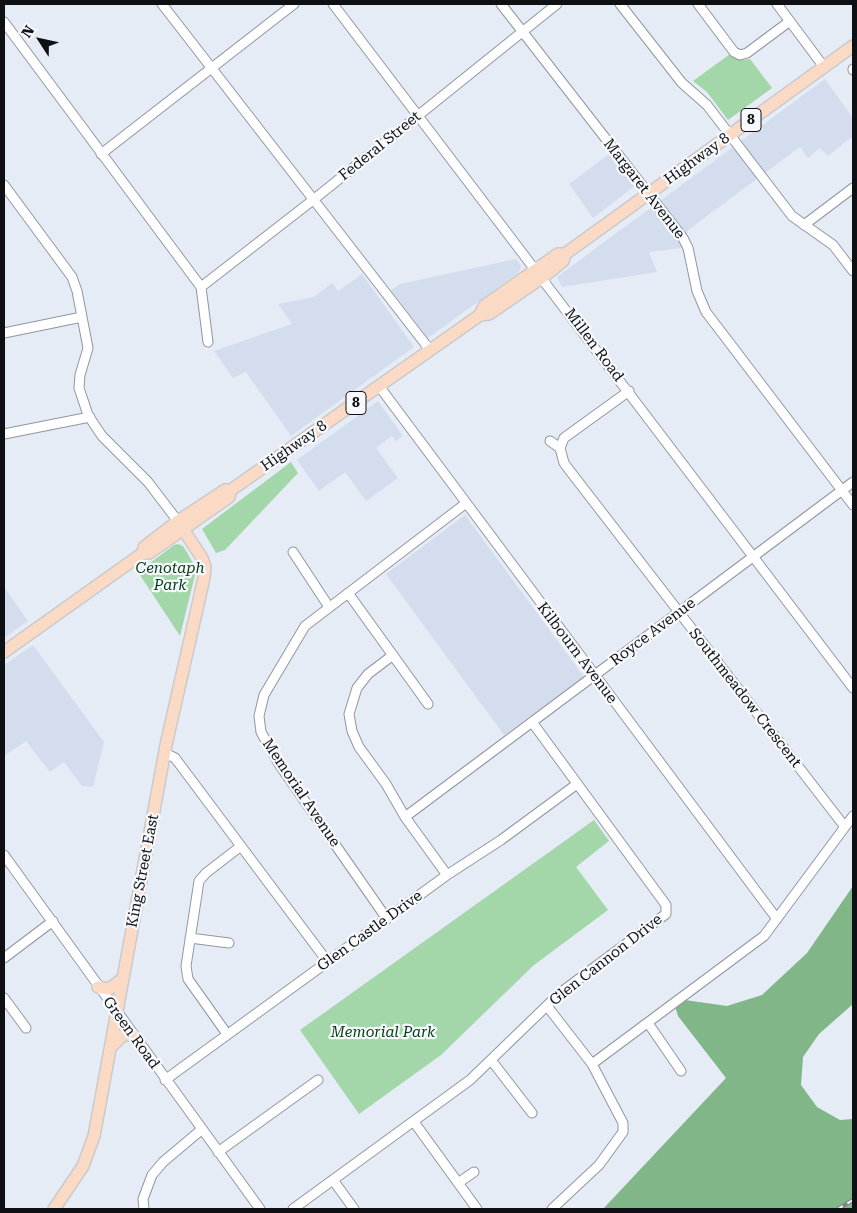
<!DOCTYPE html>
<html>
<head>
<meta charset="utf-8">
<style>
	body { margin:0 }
	#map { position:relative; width:857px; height:1213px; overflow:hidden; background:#e6ecf6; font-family:"Roboto Serif",serif }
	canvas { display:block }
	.frame { position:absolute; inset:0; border:5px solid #0e1013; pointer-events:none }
	.north { position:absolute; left:15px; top:15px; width:50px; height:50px; -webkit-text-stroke:4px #f7f9fd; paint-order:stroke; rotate:305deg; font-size:14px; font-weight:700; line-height:20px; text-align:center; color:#0e1013 }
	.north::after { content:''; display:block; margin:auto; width:18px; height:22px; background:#0e1013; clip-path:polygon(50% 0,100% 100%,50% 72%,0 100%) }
</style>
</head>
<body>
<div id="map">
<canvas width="857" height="1213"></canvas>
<div class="frame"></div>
<div class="north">N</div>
</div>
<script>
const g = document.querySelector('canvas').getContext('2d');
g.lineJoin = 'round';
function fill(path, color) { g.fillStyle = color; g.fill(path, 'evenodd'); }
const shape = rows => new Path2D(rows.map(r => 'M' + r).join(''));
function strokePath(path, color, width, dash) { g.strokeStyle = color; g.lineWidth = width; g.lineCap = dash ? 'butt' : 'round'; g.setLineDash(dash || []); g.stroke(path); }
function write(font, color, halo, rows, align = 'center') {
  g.font = font + ' "Roboto Serif",serif'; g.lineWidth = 4.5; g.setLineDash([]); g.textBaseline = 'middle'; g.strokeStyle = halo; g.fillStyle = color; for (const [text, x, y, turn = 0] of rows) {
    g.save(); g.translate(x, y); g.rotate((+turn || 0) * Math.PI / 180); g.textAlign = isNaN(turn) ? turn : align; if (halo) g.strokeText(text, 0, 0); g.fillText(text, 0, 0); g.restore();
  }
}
const built = shape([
	[825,79,853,118,853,136,828,156,820,148,808,158,800,147,688,230,682,248,649,252,657,272,562,287,557,277],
	[609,154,635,186,593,218,569,184],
	[516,259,521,266,519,272,428,338,391,290,400,284],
	[362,274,414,347,291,436,246,372,233,378,214,351,292,324,278,304,314,297,332,283,338,291],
	[378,401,403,436,396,441,392,436,376,448,398,478,366,501,345,472,319,491,297,460],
	[465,515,584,677,504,735,386,574],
	[4,587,28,621,4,638],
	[33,645,104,742,93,787,82,786,64,762,50,772,26,741,4,756,4,665]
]);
const green = shape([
	[730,54,744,60,750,59,772,88,728,120,707,92,693,81],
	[291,462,298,473,225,550,216,553,202,529],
	[178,544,183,546,192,561,195,575,180,636,138,572,174,545],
	[594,820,609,841,576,867,608,910,534,965,441,1055,359,1114,300,1030]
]);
const forest = shape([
	[853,886,853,1004,819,1034,803,1057,801,1085,817,1107,840,1120,853,1119,853,1209,603,1209,726,1078,678,1016,675,1006,685,1000,727,1006,762,995,807,953]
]);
const minor = shape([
	[162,4,430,350],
	[333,4,853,688],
	[501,4,683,238,688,248,697,291,706,312,853,505],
	[620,4,682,83,707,105,792,216,833,245,853,271],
	[698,4,734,52,740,55,747,53,790,21],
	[777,4,824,67],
	[4,22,201,287,208,342],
	[853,69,853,70],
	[101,154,294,4],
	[4,185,72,277,77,291,88,348,80,375,79,388,88,415,102,436,148,482,180,524],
	[804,225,853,188],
	[201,287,313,200,557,4],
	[4,333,82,317],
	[379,386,777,919],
	[4,434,90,417],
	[550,441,560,448],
	[560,448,564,463,570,471,845,827],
	[560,448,564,438,629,391],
	[293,552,329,607],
	[348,593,428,704],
	[393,655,368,674,357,688,349,714,352,731,359,747,386,784,405,817,447,875],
	[165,753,175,758,327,961],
	[405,817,853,482],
	[4,855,260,1209],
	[387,919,279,764,261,732,259,716,264,695,305,626,465,504],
	[190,938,229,943],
	[4,958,53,921],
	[4,998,26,1028],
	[547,1006,592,1064,623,1123,623,1132,599,1165,552,1209],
	[648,1023,681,1071],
	[227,1034,188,979,186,966,199,881,206,873,241,846],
	[491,1060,532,1113],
	[592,1064,764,936,853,816],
	[165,1080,447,875,501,840,577,784],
	[414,1122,477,1209],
	[218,1152,318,1080],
	[333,1180,354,1209],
	[458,1183,474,1172],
	[144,1209,143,1199,152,1175,163,1162,201,1130],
	[293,1209,470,1080,560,993,666,914,666,905,532,722]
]);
const major = shape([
	[480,315,484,306,558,254,565,254,853,46],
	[143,553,144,547,178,521,225,490,231,490,480,315,489,314,543,277,563,261,565,254],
	[4,652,143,553,149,553,229,497,231,490],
	[98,987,109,989,122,979],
	[110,1048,123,1035,132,1035],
	[54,1209,83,1166,94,1136,166,745,204,578,205,567,202,558,183,529]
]);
const rail = shape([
	[838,1209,853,1200]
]);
const shields = [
	[751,120,20],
	[356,403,20]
];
const shieldNames = [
	["8",751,120],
	["8",356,403]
];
const streetNames = [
	["Federal Street",380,146,-39],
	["Highway 8",697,159,-36],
	["Margaret Avenue",644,189,52],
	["Millen Road",594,345,53],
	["Highway 8",294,446,-35],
	["Royce Avenue",653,632,-37],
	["Kilbourn Avenue",577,653,53],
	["Southmeadow Crescent",745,698,52],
	["Memorial Avenue",301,793,56],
	["King Street East",143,871,-79],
	["Glen Castle Drive",370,931,-36],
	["Glen Cannon Drive",606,960,-38],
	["Green Road",131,1033,54]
];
const parkNames = [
	["Cenotaph",170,569],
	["Park",170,586],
	["Memorial Park",383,1033]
];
fill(built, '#d3dded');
fill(green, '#a3d6a9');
fill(forest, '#81b688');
strokePath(minor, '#91969f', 11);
strokePath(major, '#cacacb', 14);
strokePath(minor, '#fff', 9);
strokePath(major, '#fbdac5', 11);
strokePath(rail, '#80848b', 4);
strokePath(rail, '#f7f9fd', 2, [5.5]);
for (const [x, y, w] of shields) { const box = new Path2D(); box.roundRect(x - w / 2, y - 11.5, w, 23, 4); g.fillStyle = '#f7f9fd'; g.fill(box); strokePath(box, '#0e1013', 1); }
write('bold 14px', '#0e1013', null, shieldNames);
write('15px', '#0e1013', '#f7f9fd', streetNames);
write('italic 15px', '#003c12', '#f7f9fd', parkNames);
</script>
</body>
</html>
